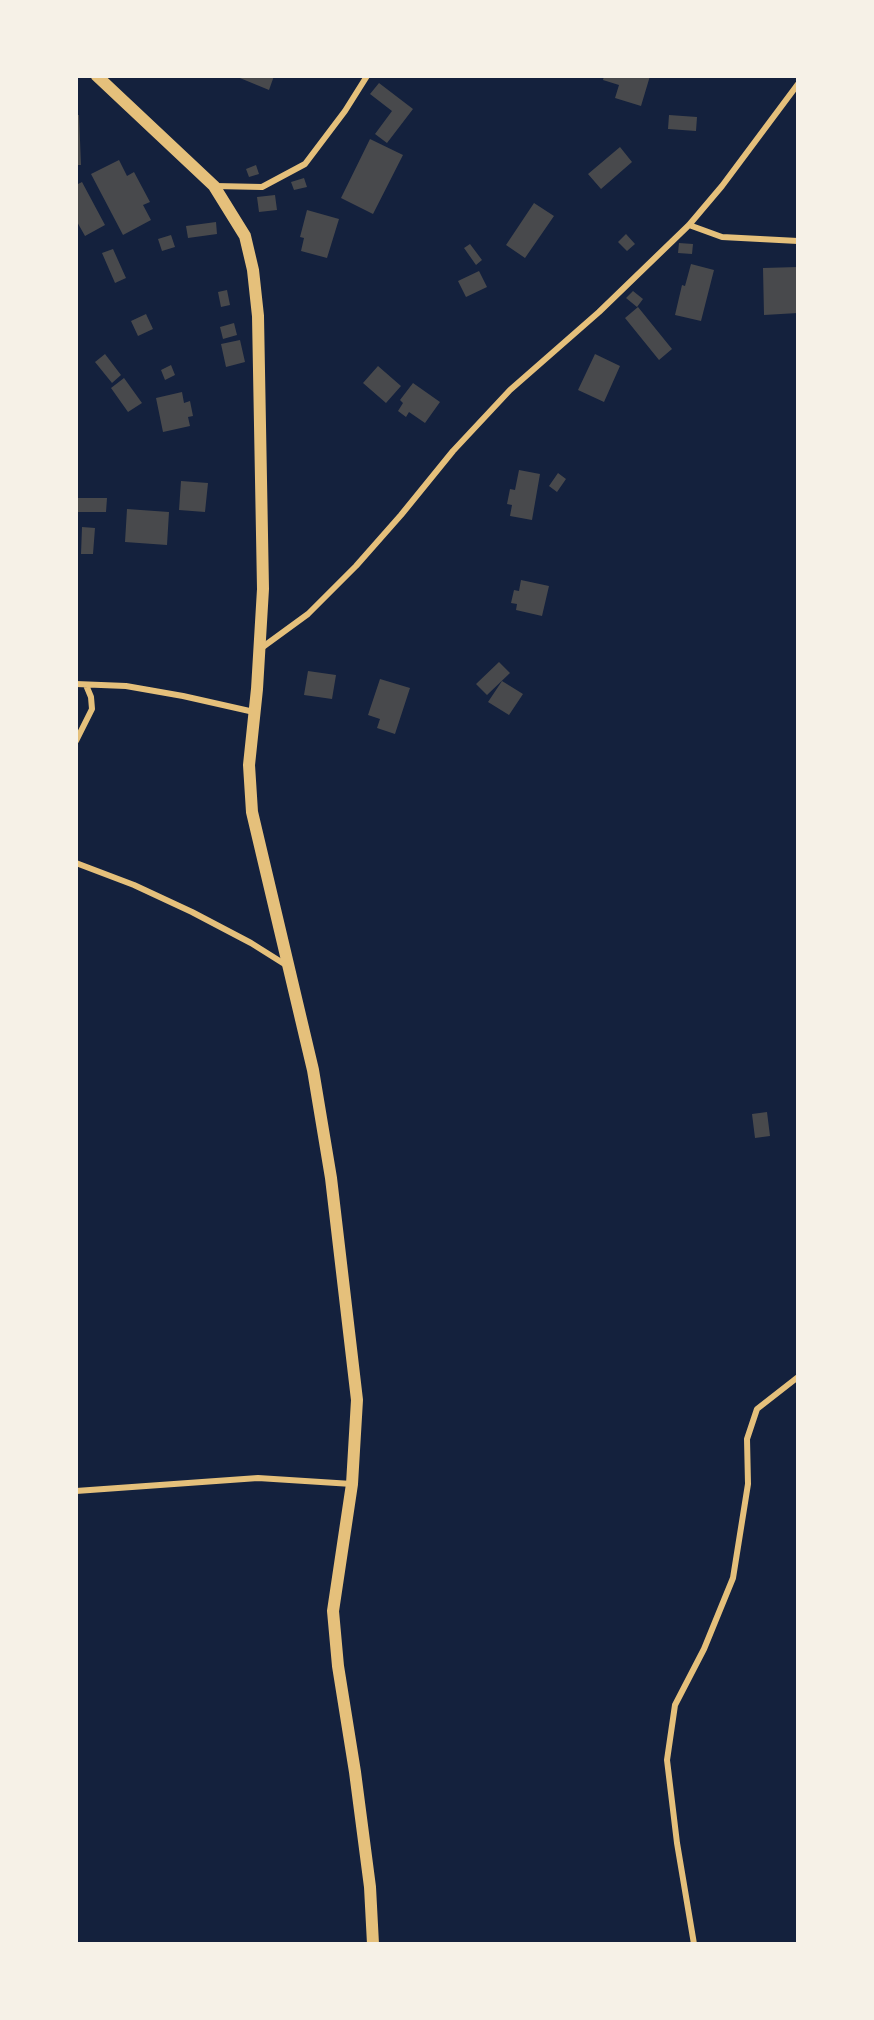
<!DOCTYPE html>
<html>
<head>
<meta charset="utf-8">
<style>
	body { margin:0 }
	#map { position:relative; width:874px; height:2020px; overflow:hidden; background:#14213d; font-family:"Titillium Web",sans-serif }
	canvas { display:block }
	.frame { position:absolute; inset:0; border:78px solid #f6f1e7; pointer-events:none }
</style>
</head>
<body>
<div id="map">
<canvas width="874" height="2020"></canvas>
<div class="frame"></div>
</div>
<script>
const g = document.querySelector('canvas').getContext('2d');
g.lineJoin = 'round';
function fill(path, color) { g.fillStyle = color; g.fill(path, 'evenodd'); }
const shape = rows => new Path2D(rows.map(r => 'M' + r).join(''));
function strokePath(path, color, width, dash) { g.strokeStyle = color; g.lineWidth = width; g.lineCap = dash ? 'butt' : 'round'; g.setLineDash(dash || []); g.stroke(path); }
const building = shape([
	[235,76,274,76,269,90],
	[604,76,650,76,641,106,615,98,619,85,603,80],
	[379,83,413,109,387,143,375,134,392,111,370,94],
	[76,115,79,115,81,165,76,165],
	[669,115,697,117,696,131,668,129],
	[370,139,403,155,373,214,341,198],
	[620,147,632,162,601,189,588,174],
	[119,160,127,176,134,172,150,202,143,205,151,220,123,235,91,174],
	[256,165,259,174,249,177,246,169],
	[304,178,307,187,294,190,291,182],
	[82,182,105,225,85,236,76,220,76,185],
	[275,195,277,210,259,212,257,197],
	[534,203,554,216,525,258,506,245],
	[307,210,339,219,327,258,301,251,304,238,300,237],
	[216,222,217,234,188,238,186,226],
	[626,234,635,244,627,251,618,242],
	[171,235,175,247,162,251,158,239],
	[679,243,693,244,692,254,678,253],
	[470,244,482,260,476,265,464,248],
	[113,249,126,278,115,283,102,253],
	[691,264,714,270,701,321,675,315,682,285,685,286],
	[798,267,798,313,764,315,763,268],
	[479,271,487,287,466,297,458,281],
	[227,290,230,305,221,307,218,292],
	[633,291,643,299,637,307,626,298],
	[638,307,672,349,659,360,625,318],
	[146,314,153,329,138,336,131,321],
	[234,323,237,335,223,339,220,327],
	[240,340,245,362,226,367,221,344],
	[105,354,121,375,112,383,95,362],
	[595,354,620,366,604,402,578,390],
	[171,365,175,375,165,380,161,370],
	[378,366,401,386,386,403,363,383],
	[124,378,142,403,128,412,111,388],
	[413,383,440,402,425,423,409,412,406,417,398,411,403,403,400,400],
	[182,392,184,403,190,401,193,416,188,417,190,426,163,432,156,398],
	[519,470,540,474,532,520,510,516,512,505,507,504,510,489,515,490],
	[558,473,566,479,557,492,549,486],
	[181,481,208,483,205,512,179,510],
	[77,498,107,498,106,512,77,512],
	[127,509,169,512,167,545,125,542],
	[82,527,95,528,93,554,81,554],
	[521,580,549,586,542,616,516,610,517,604,511,603,514,590,519,591],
	[499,662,510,673,487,695,476,684],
	[308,671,336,675,332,699,304,695],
	[380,679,410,688,395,734,377,728,380,719,368,715],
	[502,681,523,694,509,715,488,702],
	[767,1112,770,1136,755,1138,752,1114]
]);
const minor = shape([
	[215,186,262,187,305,164,345,111,367,76],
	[689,225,722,237,798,241],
	[260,649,308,614,356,566,401,515,453,451,510,390,599,312,689,225,722,186,798,84],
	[76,684,126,686,183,696,254,712],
	[76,741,92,709,91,697,86,685],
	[76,863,134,885,192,912,251,943,286,965],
	[76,1491,258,1478,352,1484],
	[694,1944,677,1843,667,1760,675,1705,704,1649,733,1578,748,1484,747,1439,757,1409,798,1377]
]);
const secondary = shape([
	[97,76,214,186,245,236,253,270,258,316,263,589,257,689,249,765,252,812,313,1070,331,1178,357,1400,352,1484,333,1611,338,1666,355,1772,370,1887,373,1944]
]);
fill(building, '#48494c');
strokePath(minor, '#e5c07b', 6);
strokePath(secondary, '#e5c07b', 12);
</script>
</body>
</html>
